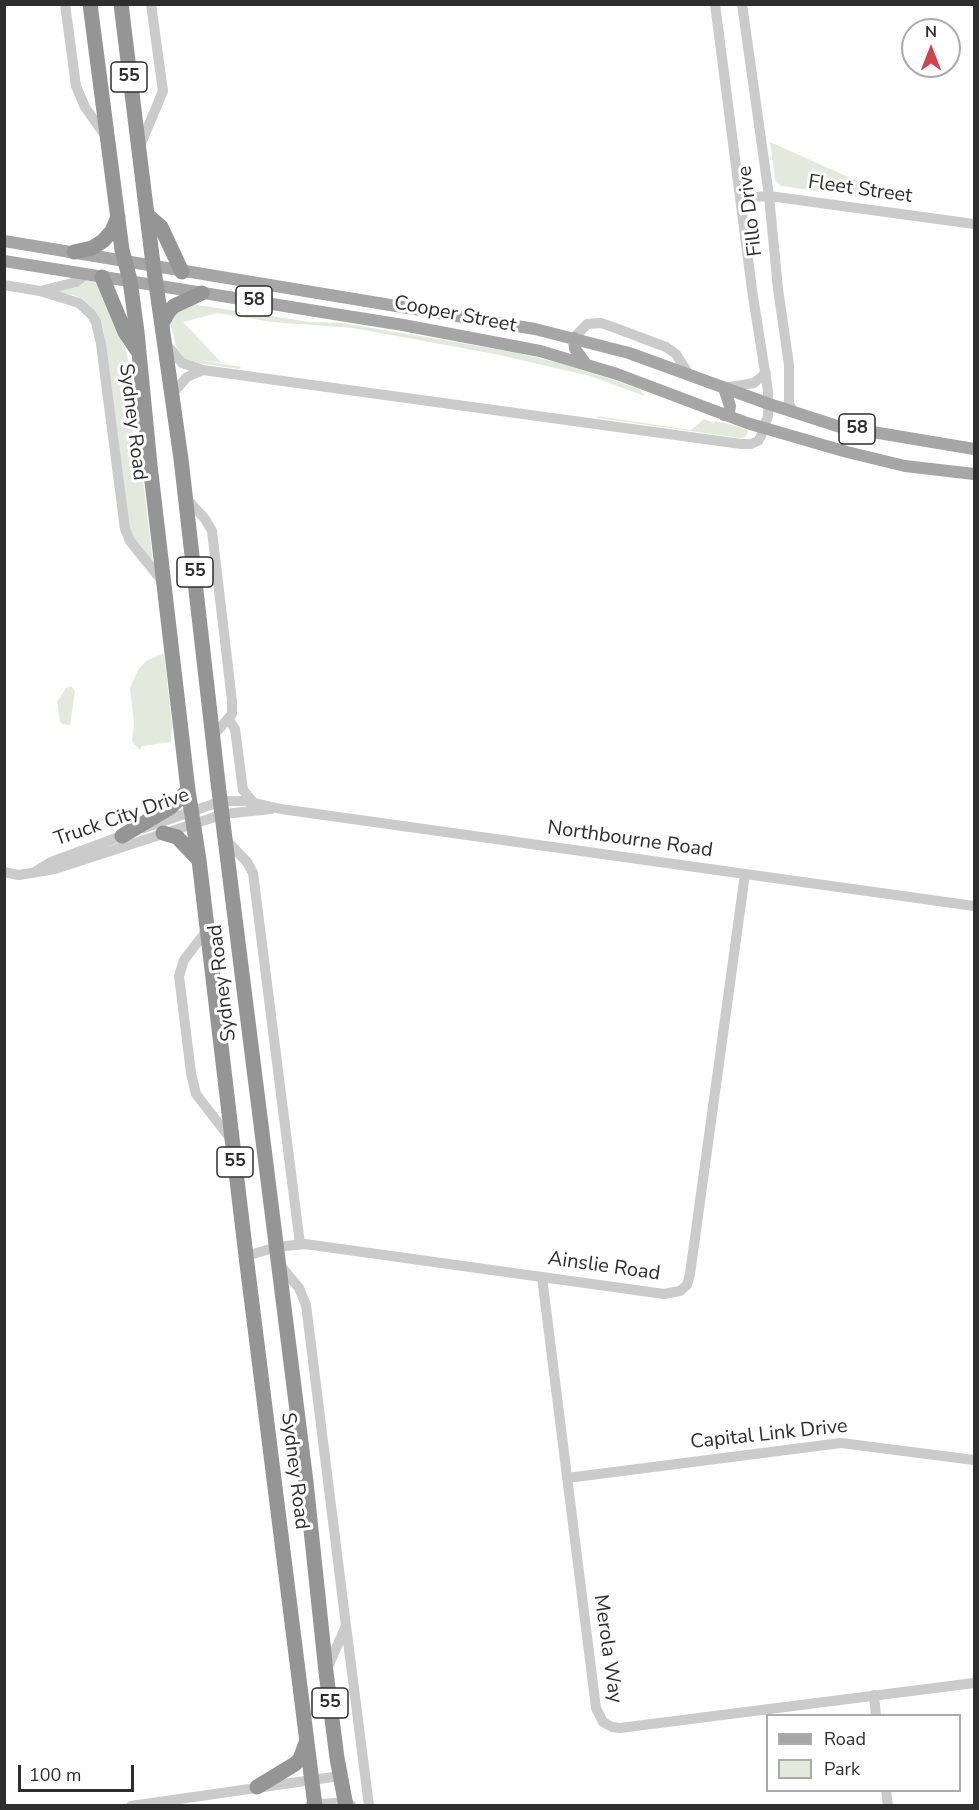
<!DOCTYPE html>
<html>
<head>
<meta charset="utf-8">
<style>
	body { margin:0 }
	#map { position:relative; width:979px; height:1810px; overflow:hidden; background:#fff; font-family:"Nunito Sans",sans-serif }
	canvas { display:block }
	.frame { position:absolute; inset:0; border:6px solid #2e2e2e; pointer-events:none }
	.legend { position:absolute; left:766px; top:1714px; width:195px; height:78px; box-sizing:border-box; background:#fff; border:2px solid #ababab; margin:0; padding:8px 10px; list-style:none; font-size:18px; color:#2e2e2e }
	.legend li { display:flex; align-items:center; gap:12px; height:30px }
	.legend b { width:30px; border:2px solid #ababab }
	.north { position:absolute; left:901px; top:18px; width:60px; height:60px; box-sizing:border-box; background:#fff; border:2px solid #ababab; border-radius:50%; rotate:0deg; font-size:16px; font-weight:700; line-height:24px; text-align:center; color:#2e2e2e }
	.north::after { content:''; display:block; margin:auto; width:21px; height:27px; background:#d1434c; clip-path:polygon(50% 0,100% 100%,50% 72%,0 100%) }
	.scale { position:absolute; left:18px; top:1765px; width:116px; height:27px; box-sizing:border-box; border:3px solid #2e2e2e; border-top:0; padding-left:8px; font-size:18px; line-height:21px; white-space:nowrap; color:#2e2e2e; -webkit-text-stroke:4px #fff; paint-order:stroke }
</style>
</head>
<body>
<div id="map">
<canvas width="979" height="1810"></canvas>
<div class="frame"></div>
<ul class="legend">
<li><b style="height:8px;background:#a6a6a6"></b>Road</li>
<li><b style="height:16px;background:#e3e9dd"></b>Park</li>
</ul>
<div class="north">N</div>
<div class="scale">100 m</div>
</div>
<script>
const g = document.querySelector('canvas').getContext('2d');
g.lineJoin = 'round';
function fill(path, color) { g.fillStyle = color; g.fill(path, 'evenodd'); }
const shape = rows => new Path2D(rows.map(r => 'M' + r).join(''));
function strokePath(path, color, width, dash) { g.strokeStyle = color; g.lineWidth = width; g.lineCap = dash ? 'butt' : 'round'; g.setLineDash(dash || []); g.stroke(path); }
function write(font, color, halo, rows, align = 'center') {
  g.font = font + ' "Nunito Sans",sans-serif'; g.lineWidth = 6; g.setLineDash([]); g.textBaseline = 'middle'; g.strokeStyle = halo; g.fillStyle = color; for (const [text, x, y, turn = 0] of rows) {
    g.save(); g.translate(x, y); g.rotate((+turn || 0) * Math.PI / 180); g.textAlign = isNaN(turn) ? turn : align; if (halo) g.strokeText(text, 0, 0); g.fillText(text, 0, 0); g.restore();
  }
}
const green = shape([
	[770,142,875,189,875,199,781,186,775,180],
	[84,281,91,281,100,284,127,354,134,406,132,426,135,447,141,463,153,563,132,538,129,529,103,327,97,314,83,299,73,295,54,293],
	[191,304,310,322,342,323,514,352,559,363,611,379,639,389,645,396,590,376,495,354,353,328,272,322,217,313,183,322,221,362,243,365,199,360,241,367,239,369,191,362,186,360,177,349,170,323,170,314],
	[597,416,691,430,704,419,714,423,715,421,737,426,747,430,748,433,745,437,740,438,598,418],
	[164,653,172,725,171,742,142,746,140,750,132,742,134,723,130,688,138,670,146,661],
	[71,686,75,691,70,725,62,724,60,722,57,702,66,688]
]);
const minor = shape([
	[65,4,76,86,85,107,106,137],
	[742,4,769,196,778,289,789,365,789,404,794,412],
	[140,146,163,91,151,4],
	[740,198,769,196,974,224],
	[4,285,40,291,76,282,86,274],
	[40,291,79,303,91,314,96,322,101,344,125,529,130,541,163,582],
	[574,338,587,324,601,323,610,326,666,347,676,354,689,375],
	[166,344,182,363,203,370,741,444,751,444,758,441,761,436,768,416,768,391,752,290,715,4],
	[724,388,754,383,766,373],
	[173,393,187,377,203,370],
	[186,498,205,519,212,531,232,701,232,714,213,736],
	[229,720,235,729,243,790,253,802],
	[144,828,222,801,246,801,281,809,974,906],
	[227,841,247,862,253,873,300,1244],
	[36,871,51,862,127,834],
	[4,872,19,875,55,869,224,814,271,809],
	[207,930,184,960,179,976,191,1073,196,1094,233,1142],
	[246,1256,277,1247,305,1244,664,1294,680,1291,687,1285,690,1274,745,874],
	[279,1264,299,1288,306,1305,346,1626,327,1669],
	[542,1277,596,1708,603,1722,612,1727,620,1728,974,1683],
	[567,1478,841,1443,974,1460],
	[346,1626,369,1806],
	[874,1695,876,1716],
	[886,1790,888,1806],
	[310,1805,346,1802,351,1805],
	[131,1806,340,1776]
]);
const major = shape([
	[4,241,535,329,629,353,769,404,837,426,974,449],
	[4,261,403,325,540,351,617,374,747,423,847,452,905,466,974,474],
	[574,338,575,349,586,364],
	[724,388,730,406,729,412,724,415]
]);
const highway = shape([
	[90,4,122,250,130,280,137,332,150,465,188,790,199,860,246,1256,315,1806],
	[121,4,152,256,181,459,218,783,306,1482,326,1672,337,1758,346,1806],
	[147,215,161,227,182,272],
	[74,252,92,248,103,241,112,231,118,217],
	[102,277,125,332,137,350],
	[162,323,169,311,174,306,202,293],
	[163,833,177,837,199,860],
	[122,836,171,807,188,790],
	[257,1787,295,1764,300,1759,306,1743]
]);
const shields = [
	[129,77,36],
	[254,301,36],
	[857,429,36],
	[195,572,36],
	[235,1162,36],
	[330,1703,36]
];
const shieldNames = [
	["55",129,77],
	["58",254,301],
	["58",857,429],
	["55",195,572],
	["55",235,1162],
	["55",330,1703]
];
const streetNames = [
	["Fleet Street",860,190,8],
	["Fillo Drive",751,211,-97],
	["Cooper Street",455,315,11],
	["Sydney Road",132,422,83],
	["Truck City Drive",122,818,-19],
	["Northbourne Road",630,840,8],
	["Sydney Road",223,983,-97],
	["Ainslie Road",604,1267,8],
	["Capital Link Drive",769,1435,-6],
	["Sydney Road",294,1471,83],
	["Merola Way",607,1649,82]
];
fill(green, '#e3e9dd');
strokePath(minor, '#cbcbcb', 10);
strokePath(major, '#a6a6a6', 12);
strokePath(highway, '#959595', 15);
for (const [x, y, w] of shields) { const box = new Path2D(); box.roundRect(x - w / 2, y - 15, w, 30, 4.5); g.fillStyle = '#fff'; g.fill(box); strokePath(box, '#2e2e2e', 1.5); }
write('bold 18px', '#2e2e2e', null, shieldNames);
write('20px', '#2e2e2e', '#fff', streetNames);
</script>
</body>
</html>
